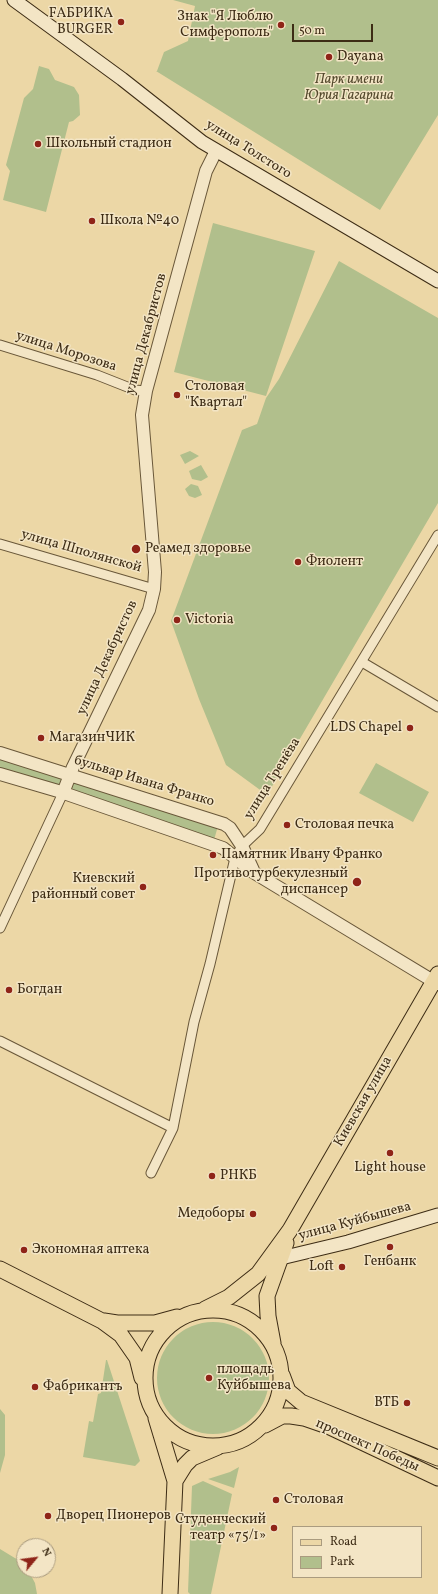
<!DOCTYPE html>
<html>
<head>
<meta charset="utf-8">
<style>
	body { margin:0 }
	#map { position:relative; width:438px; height:1594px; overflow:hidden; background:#ecd7a6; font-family:Vollkorn,serif }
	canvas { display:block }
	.legend { position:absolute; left:292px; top:1526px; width:130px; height:52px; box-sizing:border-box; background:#f3e5c5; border:1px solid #aa9b7f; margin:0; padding:5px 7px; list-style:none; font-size:12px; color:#3d2c15 }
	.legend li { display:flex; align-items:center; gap:8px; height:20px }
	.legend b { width:20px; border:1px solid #aa9b7f }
	.north { position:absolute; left:16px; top:1538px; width:40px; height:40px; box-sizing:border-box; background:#f3e5c5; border:1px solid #aa9b7f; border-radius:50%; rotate:61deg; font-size:11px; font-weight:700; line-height:16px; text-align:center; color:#3d2c15 }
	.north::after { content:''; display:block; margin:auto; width:14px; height:18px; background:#8f2418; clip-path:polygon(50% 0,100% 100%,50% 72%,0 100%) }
	.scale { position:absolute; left:292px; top:24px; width:81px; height:18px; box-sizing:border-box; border:2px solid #3d2c15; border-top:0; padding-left:5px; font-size:12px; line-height:14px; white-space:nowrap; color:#3d2c15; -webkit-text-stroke:3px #f3e5c5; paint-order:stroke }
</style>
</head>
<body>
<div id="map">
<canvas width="438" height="1594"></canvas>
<ul class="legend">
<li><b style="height:5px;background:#ecd7a6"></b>Road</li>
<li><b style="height:11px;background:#b1bf8c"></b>Park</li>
</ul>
<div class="north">N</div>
<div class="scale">50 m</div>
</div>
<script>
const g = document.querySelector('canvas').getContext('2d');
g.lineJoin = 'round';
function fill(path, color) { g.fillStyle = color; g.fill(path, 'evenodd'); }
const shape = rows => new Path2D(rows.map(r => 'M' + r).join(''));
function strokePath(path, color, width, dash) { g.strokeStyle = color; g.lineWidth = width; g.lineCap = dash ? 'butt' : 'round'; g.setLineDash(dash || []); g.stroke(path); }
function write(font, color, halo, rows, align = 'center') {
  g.font = font + ' Vollkorn,serif'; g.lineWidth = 3; g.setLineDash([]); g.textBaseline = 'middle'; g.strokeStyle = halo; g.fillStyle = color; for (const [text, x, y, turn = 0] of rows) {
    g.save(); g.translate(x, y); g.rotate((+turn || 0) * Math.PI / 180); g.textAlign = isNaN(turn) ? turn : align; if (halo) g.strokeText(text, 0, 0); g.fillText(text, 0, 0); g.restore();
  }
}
const green = shape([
	[173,0,438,0,438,115,380,210,156,71,157,71,164,52,188,41,195,6],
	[39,66,49,69,55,80,74,87,79,95,80,115,73,121,69,122,46,212,3,200,10,171,6,165,24,98,33,89],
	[213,223,315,251,266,396,174,372],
	[339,261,438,318,438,503,267,795,226,765,199,699,171,621,242,430,257,424,266,398,279,379],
	[190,451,199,456,185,464,180,455],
	[201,465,208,477,201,481,192,479,189,471],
	[191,484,198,486,202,495,195,498,189,496,185,489],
	[0,758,65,778,62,788,0,769],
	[376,763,429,792,413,822,359,793],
	[71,780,218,826,214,840,67,789],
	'157 1378a56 56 0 1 1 112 0a56 56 0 1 1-112 0Z',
	[106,1360,107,1360,140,1461,135,1466,83,1457,89,1421,93,1422,98,1394,101,1393],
	[0,1409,5,1415,5,1455,0,1473],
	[239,1467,234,1488,208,1479,230,1472],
	[203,1481,232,1494,211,1594,190,1594,188,1592,192,1486],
	[0,1549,23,1563,24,1570,28,1570,35,1583,37,1594,0,1594]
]);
const minor = shape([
	[0,345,97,375,135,390,146,391],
	[0,544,154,589],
	[362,662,438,707],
	[0,928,63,793],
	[0,1041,173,1128],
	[151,1173,173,1128,194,1022,210,964,235,858,242,846,260,829,438,535]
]);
const tertiary = shape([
	[0,753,224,824,230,828,242,846,253,870],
	[0,774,58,791,223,848,253,872,438,984],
	[63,793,73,767,149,610,154,589,155,572,142,415,146,391,206,171,216,151]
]);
const secondary = shape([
	[14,0,122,79,202,142,438,281],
	[281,1258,348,1242,438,1215]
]);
const primary = shape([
	[0,1269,102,1321,121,1335,137,1358,142,1378],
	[205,1309,229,1297,258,1274,290,1230,438,974],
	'145 1378a68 68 0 1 1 136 0a68 68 0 1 1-136 0Z',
	[104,1321,117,1323,155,1323,177,1317],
	[273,1343,268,1316,267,1296,286,1243],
	[282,1375,288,1391,301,1402,438,1458],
	[156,1418,175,1481,170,1594],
	[265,1425,282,1416,291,1416,304,1418,330,1427,438,1478],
	[175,1481,185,1465,192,1458,218,1447]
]);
const markers = [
	[121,22,4,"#8f2418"],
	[281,25,4,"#8f2418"],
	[329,57,4,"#8f2418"],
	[38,144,4,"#8f2418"],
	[92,221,4,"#8f2418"],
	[177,395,4,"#8f2418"],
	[136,549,5,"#8f2418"],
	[298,562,4,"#8f2418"],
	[177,620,4,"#8f2418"],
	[410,728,4,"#8f2418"],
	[41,738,4,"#8f2418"],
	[287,825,4,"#8f2418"],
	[213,855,4,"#8f2418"],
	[357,882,5,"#8f2418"],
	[143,887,4,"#8f2418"],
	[9,990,4,"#8f2418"],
	[390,1153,4,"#8f2418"],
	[212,1176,4,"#8f2418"],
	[253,1214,4,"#8f2418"],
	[390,1247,4,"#8f2418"],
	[24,1250,4,"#8f2418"],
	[342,1267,4,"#8f2418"],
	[209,1378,4,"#8f2418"],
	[35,1387,4,"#8f2418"],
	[407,1403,4,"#8f2418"],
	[276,1500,4,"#8f2418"],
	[48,1516,4,"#8f2418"],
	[274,1528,4,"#8f2418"]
];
const poiNames = [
	["FАБРИКА",113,14,"right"],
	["BURGER",113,30,"right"],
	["Знак \"Я Люблю",273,17,"right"],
	["Симферополь\"",273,33,"right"],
	["Dayana",337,57],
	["Школьный стадион",46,144],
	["Школа №40",100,221],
	["Столовая",185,387],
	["\"Квартал\"",185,403],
	["Реамед здоровье",145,549],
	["Фиолент",306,562],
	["Victoria",185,620],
	["LDS Chapel",402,728,"right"],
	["МагазинЧИК",49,738],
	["Столовая печка",295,825],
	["Памятник Ивану Франко",221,855],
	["Противотурбекулезный",348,874,"right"],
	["диспансер",348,890,"right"],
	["Киевский",135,879,"right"],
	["районный совет",135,895,"right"],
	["Богдан",17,990],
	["Light house",390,1168,"center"],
	["РНКБ",220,1176],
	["Медоборы",245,1214,"right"],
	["Экономная аптека",32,1250],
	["Генбанк",390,1262,"center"],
	["Loft",334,1267,"right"],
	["площадь",217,1370],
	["Куйбышева",217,1386],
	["Фабрикантъ",43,1387],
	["ВТБ",399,1403,"right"],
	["Столовая",284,1500],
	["Дворец Пионеров",56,1516],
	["Студенческий",266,1520,"right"],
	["театр «75/1»",266,1536,"right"]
];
const parkNames = [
	["Парк имени",349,80],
	["Юрия Гагарина",349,96]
];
const streetNames = [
	["улица Толстого",248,150,32],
	["улица Декабристов",147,334,-75],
	["улица Морозова",66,352,18],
	["улица Шполянской",81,552,16],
	["улица Декабристов",108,658,-65],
	["улица Тренёва",273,779,-58],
	["бульвар Ивана Франко",144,782,17],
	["Киевская улица",364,1102,-60],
	["улица Куйбышева",355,1222,-15],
	["проспект Победы",367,1446,24]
];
fill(green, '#b1bf8c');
strokePath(minor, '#695739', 11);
strokePath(tertiary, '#695739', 14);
strokePath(secondary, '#3d2c15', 15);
strokePath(primary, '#3d2c15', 17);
strokePath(minor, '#f3e5c5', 9);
strokePath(tertiary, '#f3e5c5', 12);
strokePath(secondary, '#f3e5c5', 13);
strokePath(primary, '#ecd7a6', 15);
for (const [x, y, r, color] of markers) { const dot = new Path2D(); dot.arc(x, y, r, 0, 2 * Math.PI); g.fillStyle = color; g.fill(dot); strokePath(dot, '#f3e5c5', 1.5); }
write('14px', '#3d2c15', '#f3e5c5', poiNames, 'left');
write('italic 14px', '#54492d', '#f3e5c5', parkNames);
write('14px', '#3d2c15', '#f3e5c5', streetNames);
</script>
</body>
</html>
